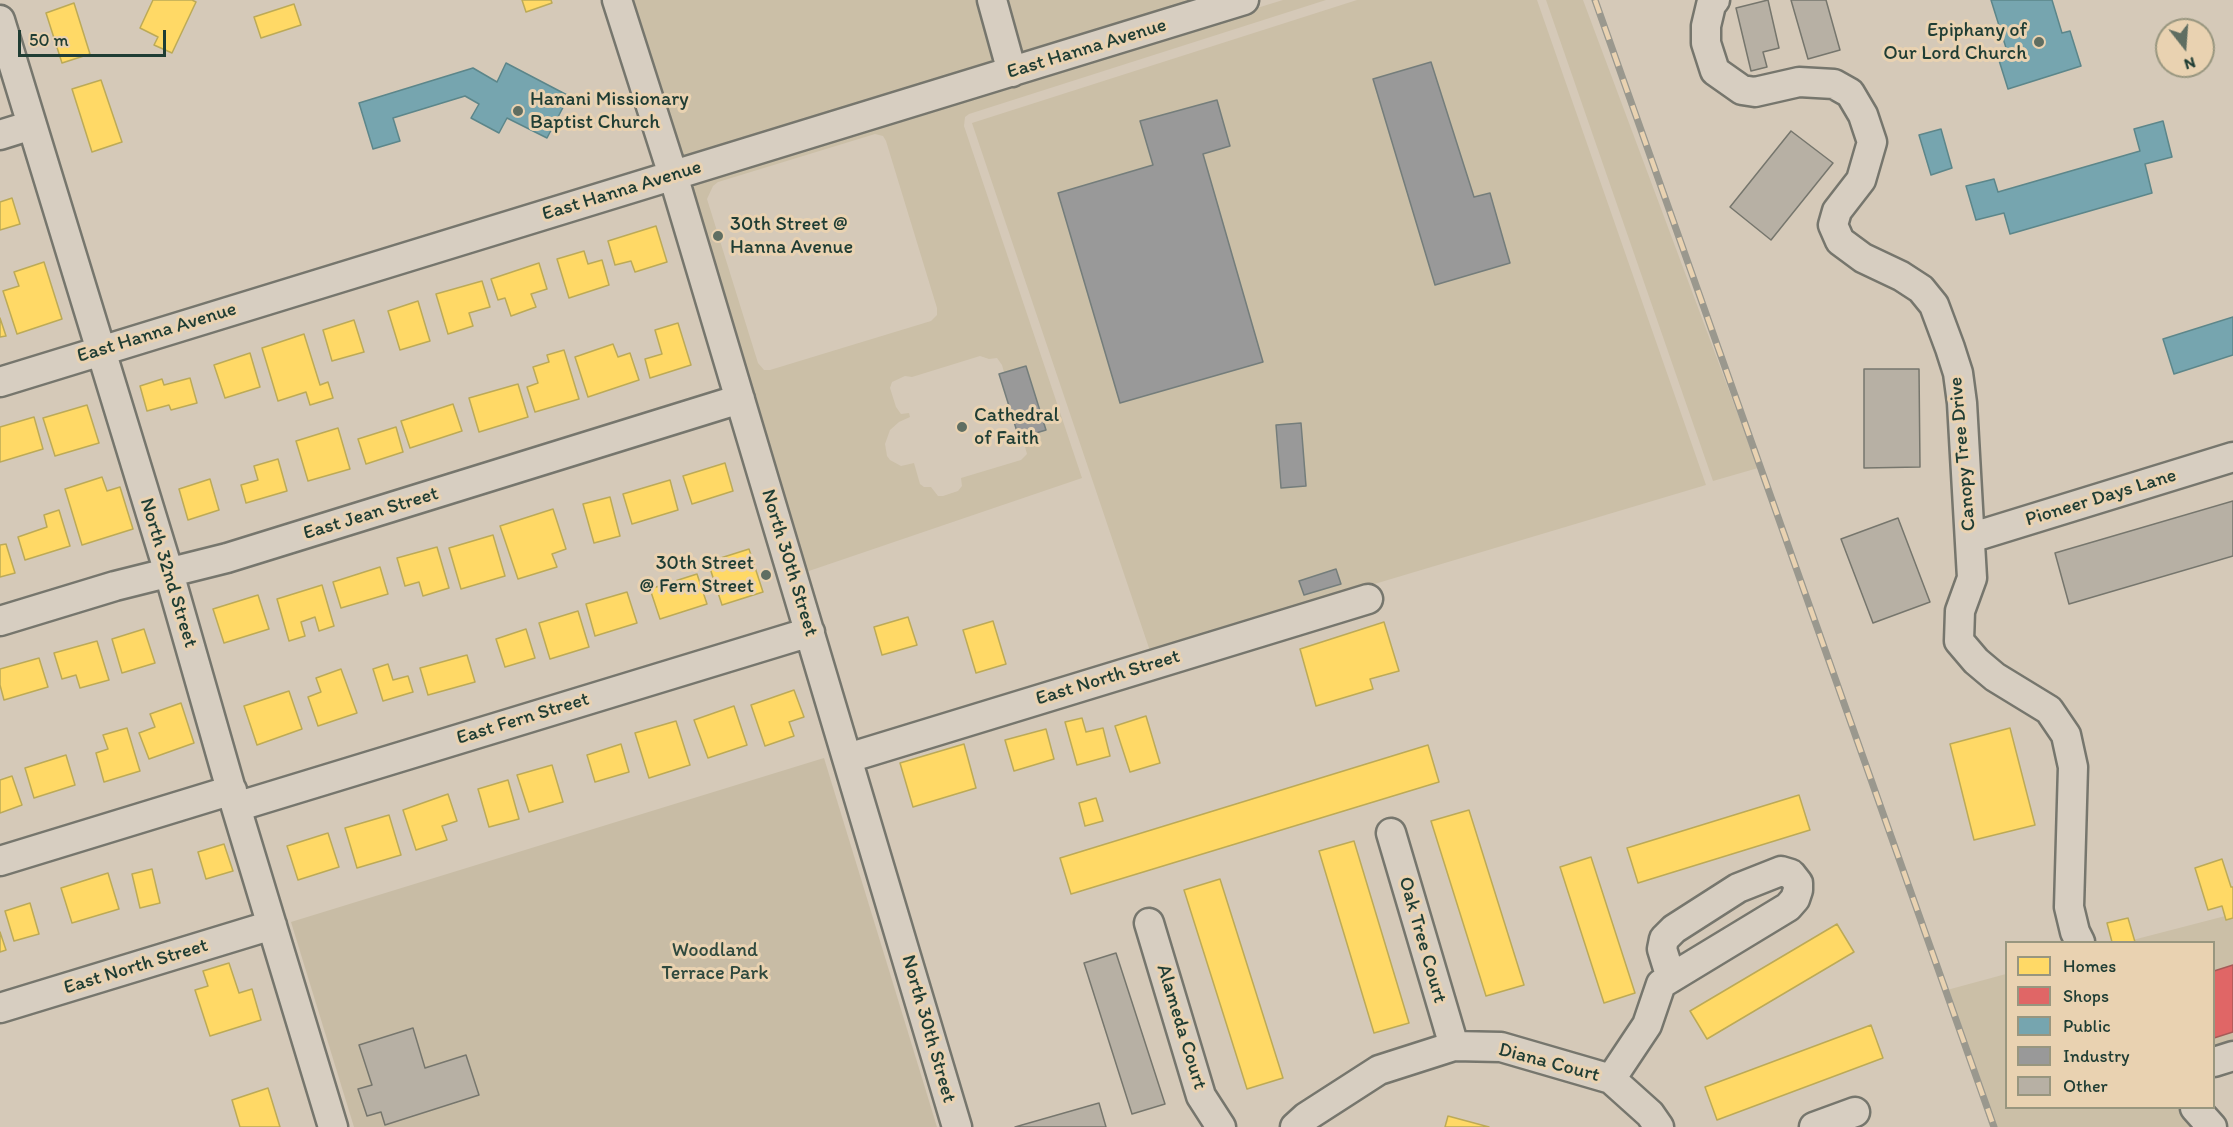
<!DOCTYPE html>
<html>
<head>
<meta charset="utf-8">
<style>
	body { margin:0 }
	#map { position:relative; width:2233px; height:1127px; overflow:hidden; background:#d5c9b8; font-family:Itim,sans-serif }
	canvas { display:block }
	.legend { position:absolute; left:2005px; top:941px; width:210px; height:168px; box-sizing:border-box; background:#e9d2b1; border:2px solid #98967f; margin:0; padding:8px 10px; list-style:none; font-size:18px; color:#1f3d34 }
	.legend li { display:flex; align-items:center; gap:12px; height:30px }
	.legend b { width:30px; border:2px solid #98967f }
	.north { position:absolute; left:2155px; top:18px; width:60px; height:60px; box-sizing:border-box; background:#e9d2b1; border:2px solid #98967f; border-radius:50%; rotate:163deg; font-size:16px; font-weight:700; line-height:24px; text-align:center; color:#1f3d34 }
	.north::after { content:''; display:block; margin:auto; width:21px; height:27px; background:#5f6e62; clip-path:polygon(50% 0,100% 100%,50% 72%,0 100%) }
	.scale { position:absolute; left:18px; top:30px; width:148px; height:27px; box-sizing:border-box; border:3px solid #1f3d34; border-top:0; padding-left:8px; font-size:18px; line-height:21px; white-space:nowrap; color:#1f3d34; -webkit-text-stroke:4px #e9d2b1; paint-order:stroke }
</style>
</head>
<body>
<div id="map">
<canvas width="2233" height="1127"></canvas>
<ul class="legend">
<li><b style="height:16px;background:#ffd966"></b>Homes</li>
<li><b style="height:16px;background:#e06666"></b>Shops</li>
<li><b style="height:16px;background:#76a5af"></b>Public</li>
<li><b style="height:16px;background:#999"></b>Industry</li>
<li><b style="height:16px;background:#b7b0a4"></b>Other</li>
</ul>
<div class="north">N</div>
<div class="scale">50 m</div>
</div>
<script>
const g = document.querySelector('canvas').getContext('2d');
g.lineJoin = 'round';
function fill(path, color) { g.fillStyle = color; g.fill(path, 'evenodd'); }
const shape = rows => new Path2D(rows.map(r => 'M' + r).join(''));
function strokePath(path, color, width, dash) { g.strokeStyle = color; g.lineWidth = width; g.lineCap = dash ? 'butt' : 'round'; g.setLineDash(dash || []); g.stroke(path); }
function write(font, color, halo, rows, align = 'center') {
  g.font = font + ' Itim,sans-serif'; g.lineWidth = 6; g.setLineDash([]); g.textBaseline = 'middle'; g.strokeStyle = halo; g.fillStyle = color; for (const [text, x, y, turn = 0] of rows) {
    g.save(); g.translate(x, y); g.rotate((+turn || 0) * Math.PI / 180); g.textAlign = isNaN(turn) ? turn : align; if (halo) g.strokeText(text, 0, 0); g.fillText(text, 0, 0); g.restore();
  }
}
const built = shape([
	[627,0,982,0,999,64,679,161],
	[1003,0,1206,0,1019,58],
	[1283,0,1326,0,969,114,965,117,964,126,1082,478,803,573,686,183],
	[875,134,883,136,886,141,937,308,937,315,931,321,770,370,764,370,758,363,707,199,713,186,718,182],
	[980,356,989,359,997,358,1002,365,1027,454,1021,460,961,478,962,486,958,491,943,496,938,496,931,487,924,487,920,484,914,463,901,466,890,460,887,456,885,444,890,430,899,422,910,417,909,413,901,414,896,407,890,388,892,382,905,376,912,377],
	[1357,0,1537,0,1706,485,1150,651,972,123],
	[1546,0,1583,0,1758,468,1713,481],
	[2233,914,2233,1044,2214,1050,2214,942,2125,942],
	[2006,974,2006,1108,2182,1108,2199,1127,1990,1127,1947,990]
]);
const green = shape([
	[824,758,937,1127,354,1127,291,922]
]);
const homes = shape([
	[153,0,192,0,196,2,172,53,154,45,158,37,140,28,153,0],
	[522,0,551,0,552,3,526,12,522,0],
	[74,3,90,54,62,63,46,13,74,3],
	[294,4,301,25,261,38,254,17,294,4],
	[101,80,122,142,92,152,72,89,101,80],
	[12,198,20,224,0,230,0,202,12,198],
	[656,226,667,262,635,272,631,261,615,265,608,241,656,226],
	[584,251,588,264,602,260,609,285,569,298,557,259,584,251],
	[44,262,62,319,17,334,3,291,19,286,14,272,44,262],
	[539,263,547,289,531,294,536,307,511,316,505,298,498,300,491,279,539,263],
	[482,281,490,307,469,313,473,326,448,334,436,294,482,281],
	[418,301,430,341,400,350,388,311,418,301],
	[0,318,6,336,0,337,0,318],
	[354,320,364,352,332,361,323,330,354,320],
	[678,323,691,365,650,378,645,359,662,354,655,330,678,323],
	[304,334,320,385,328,382,333,398,310,405,306,392,278,401,262,348,304,334],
	[613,344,618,357,630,353,639,380,588,397,575,357,613,344],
	[564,350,579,399,535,412,527,387,538,383,533,367,549,362,547,355,564,350],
	[250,353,260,387,225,398,214,365,250,353],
	[190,378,197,403,171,410,169,405,147,411,140,386,162,379,164,385,190,378],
	[518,384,528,417,479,432,469,398,518,384],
	[453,404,462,431,410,448,401,421,453,404],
	[87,405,99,443,55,456,43,418,87,405],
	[34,417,43,449,0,462,0,427,34,417],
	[396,427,403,452,366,464,358,439,396,427],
	[338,428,350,469,308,481,296,441,338,428],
	[278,459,287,491,246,503,241,485,258,480,254,466,278,459],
	[725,463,733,491,692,504,683,476,725,463],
	[102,477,107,491,120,487,133,529,82,545,65,489,102,477],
	[210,479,219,510,188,520,179,489,210,479],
	[670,480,678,510,632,524,623,494,670,480],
	[610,497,620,536,594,543,583,504,610,497],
	[553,509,566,549,552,554,557,567,518,579,500,526,553,509],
	[59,510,70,546,25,560,18,537,47,527,44,515,59,510],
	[493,535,505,576,461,589,449,548,493,535],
	[6,544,15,573,0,577,0,545,6,544],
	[437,547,449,588,423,596,419,582,405,586,397,558,437,547],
	[749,549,763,592,722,605,708,562,749,549],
	[380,567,388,594,341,608,333,582,380,567],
	[697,574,707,604,660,619,650,589,697,574],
	[322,585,334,626,319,631,315,617,301,622,305,636,289,641,277,599,322,585],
	[627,592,637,623,595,636,586,604,627,592],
	[258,595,269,629,224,643,213,609,258,595],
	[578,611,589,647,550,659,539,623,578,611],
	[908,617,917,645,882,655,874,627,908,617],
	[993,621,1006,664,976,673,963,630,993,621],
	[1384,622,1399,671,1370,679,1373,689,1316,706,1300,649,1384,622],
	[144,629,155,663,122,673,112,639,144,629],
	[526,629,535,658,505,667,496,639,526,629],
	[97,641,109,680,80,688,76,675,62,679,54,653,97,641],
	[467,655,475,682,428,695,420,668,467,655],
	[39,658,48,687,4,700,0,685,0,669,39,658],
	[388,664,393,680,408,676,413,692,383,701,373,669,388,664],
	[341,669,357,713,318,726,308,697,321,692,316,678,341,669],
	[794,690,804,717,789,722,794,736,765,746,751,705,794,690],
	[289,691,302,729,257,745,244,706,289,691],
	[181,703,194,743,149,759,139,733,155,727,150,714,181,703],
	[734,706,747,745,708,758,694,720,734,706],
	[1146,716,1160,763,1130,772,1115,726,1146,716],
	[1082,718,1086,732,1103,728,1110,756,1077,765,1065,722,1082,718],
	[676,721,690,765,649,778,635,733,676,721],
	[127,728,140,771,104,782,96,753,108,749,103,735,127,728],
	[2010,728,2035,825,1974,840,1950,744,2010,728],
	[1046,729,1054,759,1014,771,1005,740,1046,729],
	[621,744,629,772,595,782,587,755,621,744],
	[964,744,976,788,913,807,900,763,964,744],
	[1428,745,1439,782,1071,894,1060,858,1428,745],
	[66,755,75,785,34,798,25,768,66,755],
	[552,765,563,802,529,812,517,775,552,765],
	[12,776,22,805,0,813,0,780,12,776],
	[508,780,519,819,489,827,478,789,508,780],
	[448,794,457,821,442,826,447,840,416,850,403,810,448,794],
	[1799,795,1810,830,1638,883,1627,848,1799,795],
	[1096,798,1103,821,1085,826,1079,803,1096,798],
	[1469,810,1524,985,1486,996,1431,821,1469,810],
	[389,815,401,855,357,868,345,828,389,815],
	[328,833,339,867,298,880,287,846,328,833],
	[1354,841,1409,1023,1374,1033,1319,851,1354,841],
	[224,844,233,871,206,879,198,852,224,844],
	[1591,857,1635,993,1604,1003,1560,867,1591,857],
	[2222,859,2231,887,2233,887,2233,918,2226,920,2222,906,2208,910,2195,868,2222,859],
	[152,869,160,903,140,908,132,874,152,869],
	[108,873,119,909,72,923,61,888,108,873],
	[1220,879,1283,1078,1247,1089,1184,890,1220,879],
	[30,903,39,934,14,941,5,911,30,903],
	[2128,918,2135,942,2112,942,2107,923,2128,918],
	[1837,924,1854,952,1707,1039,1690,1011,1837,924],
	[0,932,6,950,0,952,0,932],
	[229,963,239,993,252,989,261,1020,210,1036,195,990,208,986,203,971,229,963],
	[1871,1025,1883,1058,1717,1120,1705,1087,1871,1025],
	[268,1088,280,1127,240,1127,232,1100,268,1088],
	[1448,1116,1489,1127,1445,1127,1448,1116]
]);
const shops = shape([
	[2233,965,2233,1032,2214,1038,2214,971,2233,965]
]);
const public = shape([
	[1991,0,2052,0,2062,33,2070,31,2081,66,2008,89,1997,54,2007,51,1991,0],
	[506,63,569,96,547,138,507,118,499,133,471,118,479,104,465,96,393,118,400,141,373,149,359,103,473,68,497,82,506,63],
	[2163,121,2172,157,2145,164,2152,193,2010,234,2004,213,1976,220,1966,186,1994,179,1998,192,2140,151,2134,129,2163,121],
	[1941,129,1952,168,1931,175,1919,135,1941,129],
	[2233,317,2233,355,2174,374,2163,339,2233,317]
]);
const industry = shape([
	[1431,62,1474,197,1490,193,1510,263,1435,285,1373,79,1431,62],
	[1217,100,1230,146,1203,154,1263,362,1120,403,1058,193,1153,165,1140,121,1217,100],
	[1026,366,1046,430,1019,438,999,374,1026,366],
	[1301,423,1306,486,1281,488,1276,425,1301,423],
	[1336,569,1341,584,1304,595,1299,581,1336,569]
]);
const building = shape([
	[1768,0,1779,48,1763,52,1767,67,1751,71,1736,8,1768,0],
	[1791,0,1826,0,1840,50,1808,59,1791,0],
	[1791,131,1833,163,1771,240,1730,207,1791,131],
	[1864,369,1919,369,1920,467,1864,468,1864,369],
	[2233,501,2233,556,2069,604,2055,553,2233,501],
	[1898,518,1930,602,1873,623,1841,539,1898,518],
	[1116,953,1165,1104,1132,1114,1084,963,1116,953],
	[413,1028,425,1068,466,1055,479,1095,385,1125,381,1112,367,1116,358,1089,372,1085,359,1045,413,1028],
	[1099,1103,1106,1127,1015,1127,1099,1103]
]);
const minor = shape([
	[617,0,673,175,957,1127],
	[992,0,1012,72],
	[1715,0,1711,5,1706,26,1706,43,1715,71,1742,90,1755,92,1799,82,1834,84,1850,93,1863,115,1872,142,1861,180,1837,211,1833,225,1840,241,1863,258,1901,276,1921,289,1934,305,1950,348,1958,373,1962,403,1972,578,1960,611,1959,641,1976,661,1995,677,2049,710,2066,735,2073,767,2069,907,2075,932,2080,942],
	[0,20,169,573,236,807,333,1127],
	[0,135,32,125],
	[0,382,1244,0],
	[1970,538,2233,457],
	[0,621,115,586,227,558,740,399],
	[848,758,1368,599],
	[236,807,810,632],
	[1391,833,1454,1046],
	[0,861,232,790],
	[1149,923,1201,1096,1221,1127],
	[0,1008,272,925],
	[2214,1062,2233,1056],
	[1611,1079,1647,1025,1661,984,1788,907,1795,899,1798,890,1798,883,1791,874,1781,871,1738,888,1674,929,1664,939,1662,949,1671,978],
	[2195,1108,2212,1127],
	[1295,1127,1306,1117,1379,1070,1454,1046,1501,1047,1611,1079,1650,1114,1659,1127],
	[1814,1127,1855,1112]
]);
const rail = shape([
	[1595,0,1994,1127]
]);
const markers = [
	[2039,42,6,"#5f6e62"],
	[518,111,6,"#5f6e62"],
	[718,236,6,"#5f6e62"],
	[962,427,6,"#5f6e62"],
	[766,575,6,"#5f6e62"]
];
const poiNames = [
	["Epiphany of",2027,31,"right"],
	["Our Lord Church",2027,54,"right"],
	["Hanani Missionary",530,100],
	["Baptist Church",530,123],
	["30th Street @",730,225],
	["Hanna Avenue",730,248],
	["Cathedral",974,416],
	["of Faith",974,439],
	["30th Street",754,564,"right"],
	["@ Fern Street",754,587,"right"]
];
const streetNames = [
	["East Hanna Avenue",1087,49,-17],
	["East Hanna Avenue",622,191,-17],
	["East Hanna Avenue",157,333,-17],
	["Canopy Tree Drive",1963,454,-95],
	["Pioneer Days Lane",2101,498,-17],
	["East Jean Street",371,514,-17],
	["North 30th Street",789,563,73],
	["North 32nd Street",168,573,73],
	["East North Street",1108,678,-17],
	["East Fern Street",523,719,-17],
	["Oak Tree Court",1422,940,74],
	["East North Street",136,967,-17],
	["Alameda Court",1181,1027,73],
	["North 30th Street",928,1029,74],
	["Diana Court",1549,1063,15]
];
const parkNames = [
	["Woodland",715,951],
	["Terrace Park",715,974]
];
fill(built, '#cbbfa7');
fill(green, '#c8bca5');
fill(homes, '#ffd966');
strokePath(homes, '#bcaa57', 1.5);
fill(shops, '#e06666');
strokePath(shops, '#a65a57', 1.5);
fill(public, '#76a5af');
strokePath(public, '#5c868a', 1.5);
fill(industry, '#999');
strokePath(industry, '#747d7b', 1.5);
fill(building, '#b7b0a4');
strokePath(building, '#76766d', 1.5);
strokePath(minor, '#76766d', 33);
strokePath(minor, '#d7cec1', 28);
strokePath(rail, '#9a988e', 7);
strokePath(rail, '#e9d2b1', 4.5, [14]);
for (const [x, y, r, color] of markers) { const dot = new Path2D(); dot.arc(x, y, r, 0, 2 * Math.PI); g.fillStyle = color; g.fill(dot); strokePath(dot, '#e9d2b1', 2); }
write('20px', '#1f3d34', '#e9d2b1', poiNames, 'left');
write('20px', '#1f3d34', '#e9d2b1', streetNames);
write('20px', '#2f493e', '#e9d2b1', parkNames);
</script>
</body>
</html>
